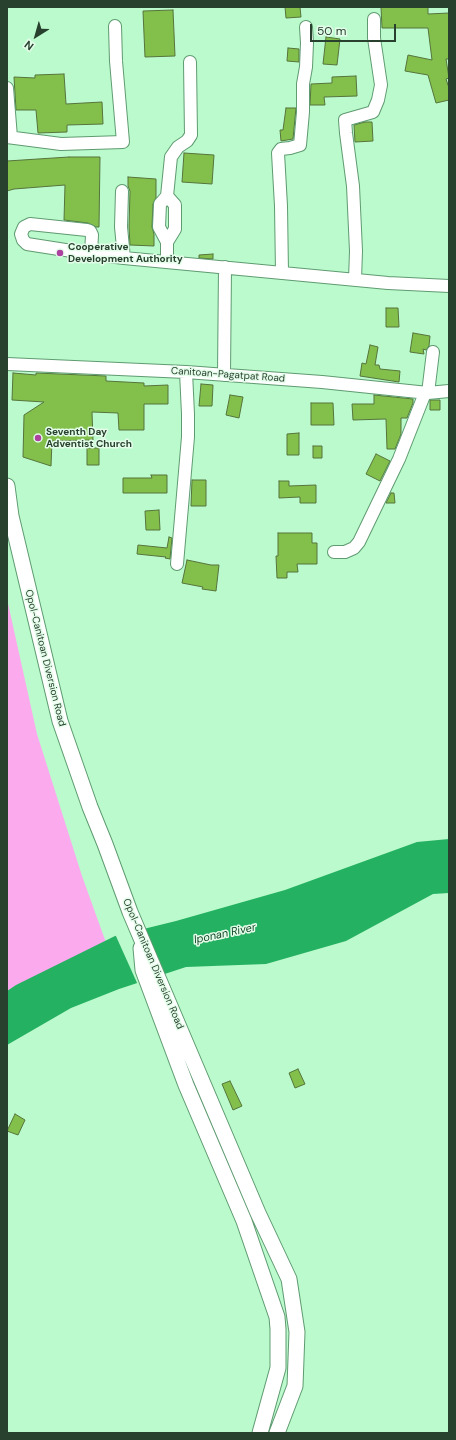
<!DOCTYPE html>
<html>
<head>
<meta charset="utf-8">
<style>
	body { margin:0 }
	#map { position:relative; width:456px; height:1440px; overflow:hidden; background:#bbfacc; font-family:"DM Sans",sans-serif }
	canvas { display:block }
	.frame { position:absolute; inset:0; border:8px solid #27412e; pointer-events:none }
	.north { position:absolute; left:16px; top:16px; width:40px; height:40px; -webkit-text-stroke:3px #e4fdea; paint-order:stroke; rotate:217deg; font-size:11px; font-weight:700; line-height:16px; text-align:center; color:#27412e }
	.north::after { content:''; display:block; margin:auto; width:14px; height:18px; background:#27412e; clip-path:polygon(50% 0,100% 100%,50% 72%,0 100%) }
	.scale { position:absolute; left:310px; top:24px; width:86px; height:18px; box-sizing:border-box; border:2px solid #27412e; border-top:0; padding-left:5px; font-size:12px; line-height:14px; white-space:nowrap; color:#27412e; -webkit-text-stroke:3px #e4fdea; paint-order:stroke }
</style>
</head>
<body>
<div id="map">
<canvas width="456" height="1440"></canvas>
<div class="frame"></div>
<div class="north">N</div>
<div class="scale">50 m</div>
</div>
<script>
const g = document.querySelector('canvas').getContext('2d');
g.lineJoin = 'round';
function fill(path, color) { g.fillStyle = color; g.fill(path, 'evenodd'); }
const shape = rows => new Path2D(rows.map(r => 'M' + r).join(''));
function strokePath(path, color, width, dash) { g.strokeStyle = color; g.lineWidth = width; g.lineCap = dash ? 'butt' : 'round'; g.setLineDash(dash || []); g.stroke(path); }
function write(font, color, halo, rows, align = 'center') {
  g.font = font + ' "DM Sans",sans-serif'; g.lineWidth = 3; g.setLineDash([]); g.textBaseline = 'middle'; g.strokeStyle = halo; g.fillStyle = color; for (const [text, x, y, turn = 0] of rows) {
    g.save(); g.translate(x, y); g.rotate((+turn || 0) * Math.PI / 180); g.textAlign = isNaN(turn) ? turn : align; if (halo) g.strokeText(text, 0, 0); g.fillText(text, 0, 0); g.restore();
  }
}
const green = shape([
	[7,599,37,734,82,876,109,951,7,1007]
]);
const water = shape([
	[449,839,449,893,433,894,346,941,266,964,186,967,119,989,71,1008,7,1045,7,991,16,985,115,936,176,921,285,890,417,842]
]);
const pier = shape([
	[144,927,166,976,138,985,115,934]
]);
const building = shape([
	[285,7,300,7,301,17,286,18,285,7],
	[381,7,428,7,428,14,449,13,449,59,446,59,449,78,446,79,449,88,449,100,436,103,428,75,405,71,408,55,432,60,428,28,382,28,381,7],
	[173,10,175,56,145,57,143,11,173,10],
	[326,37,340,39,337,65,323,64,326,37],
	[288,48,299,49,299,62,287,61,288,48],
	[64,74,66,104,102,102,103,124,67,125,67,132,38,133,36,110,16,110,14,77,35,78,35,75,64,74],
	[356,76,357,96,324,97,325,105,310,105,311,84,332,83,332,77,356,76],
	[286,108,296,108,293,139,281,141,280,130,283,130,286,108],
	[365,122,372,122,373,141,355,142,354,125,365,122],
	[184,153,214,155,212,184,182,182,184,153],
	[69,157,100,157,99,227,96,227,88,223,64,220,65,185,14,189,7,191,7,161,69,157],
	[128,177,156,179,156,198,153,204,152,227,154,234,154,246,130,245,129,227,130,191,128,186,128,177],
	[213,254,213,259,199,258,199,255,213,254],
	[386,308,398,308,399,327,386,327,386,308],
	[413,333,430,336,429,346,426,350,423,349,424,354,410,352,413,333],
	[370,345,378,347,375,365,379,365,380,369,400,371,399,382,360,376,362,363,366,364,370,345],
	[13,373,36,375,36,373,106,376,106,381,144,383,144,386,168,385,168,404,144,404,144,430,119,430,118,413,92,412,93,440,52,441,51,466,23,457,24,415,44,402,12,400,13,373],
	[201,384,213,385,212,406,199,406,201,384],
	[230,395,243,397,239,418,226,415,230,395],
	[374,395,413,399,413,403,407,418,401,418,401,434,395,449,387,449,386,419,353,420,352,404,374,404,374,395],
	[430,400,440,400,440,410,430,410,430,400],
	[311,403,333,403,334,425,311,425,311,403],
	[299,433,299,455,287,455,287,434,299,433],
	[313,446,322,446,322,458,313,458,313,446],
	[87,448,99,448,99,465,87,465,87,448],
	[376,454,390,461,380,481,366,474,376,454],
	[151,475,167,475,167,493,123,493,123,478,152,478,151,475],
	[192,480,206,480,206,506,191,506,192,480],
	[279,481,289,481,289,486,316,485,316,503,300,503,300,497,279,498,279,481],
	[391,493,394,493,395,503,386,503,391,493],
	[159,510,160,530,146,530,145,511,159,510],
	[278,533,312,533,312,543,317,543,317,564,297,564,298,572,287,572,287,578,277,578,276,556,278,556,278,533],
	[169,537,172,538,170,559,165,558,166,557,137,554,138,545,167,548,169,537],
	[187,560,211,565,219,565,216,591,202,589,203,587,182,583,187,560],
	[298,1069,305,1084,295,1088,289,1073,298,1069],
	[230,1081,242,1106,233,1110,222,1084,230,1081],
	[15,1114,25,1120,18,1135,7,1131,15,1114]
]);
const minor = shape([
	[7,88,11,137],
	[7,137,61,144,123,142,116,61,115,26],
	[122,191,121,227,124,258,388,283,449,286],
	[167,196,175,205,175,229,167,242,167,262],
	[167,242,159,227,160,204,167,196,171,157,178,147,187,141,191,135,190,62],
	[91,254,92,235,90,231,87,230,30,224,24,227,21,234,23,240,27,244,91,254,124,258],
	[282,273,281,206,278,153,281,149,290,148,300,145,303,112,303,84,306,67,307,43,306,27],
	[355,280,356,251,353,186,346,133,345,120,373,112,378,100,381,85,374,38,374,19],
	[7,364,186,372,322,382,428,393,449,391],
	[224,375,225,267],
	[428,393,433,352],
	[334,552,345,552,354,548,359,542,399,459,425,393],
	[177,564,188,437,188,414,186,372]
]);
const major = shape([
	[7,486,11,516,60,721,90,807,105,844,130,912,258,1213,289,1279,297,1332,295,1386,277,1433],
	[141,948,143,970,186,1085,244,1221,277,1317,278,1329,278,1368,260,1433]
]);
const markers = [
	[60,253,4,"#ad41a0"],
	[38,438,4,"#ad41a0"]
];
const poiNames = [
	["Cooperative",68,247],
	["Development Authority",68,259],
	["Seventh Day",46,432],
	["Adventist Church",46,444]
];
const streetNames = [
	["Canitoan-Pagatpat Road",228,375,4],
	["Opol-Canitoan Diversion Road",45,658,76],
	["Opol-Canitoan Diversion Road",153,964,67]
];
const waterNames = [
	["Iponan River",225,934,-12]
];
fill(green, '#fcaaee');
fill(water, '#25b162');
fill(pier, '#bbfacc');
fill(building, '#82c04b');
strokePath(building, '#55743c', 1);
strokePath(minor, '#5f9b71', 14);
strokePath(major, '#5f9b71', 17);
strokePath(minor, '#fff', 12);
strokePath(major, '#fff', 15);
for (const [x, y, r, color] of markers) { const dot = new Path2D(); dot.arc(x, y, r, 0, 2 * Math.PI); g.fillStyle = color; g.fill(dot); strokePath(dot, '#e4fdea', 1.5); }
write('bold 10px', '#27412e', '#e4fdea', poiNames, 'left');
write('10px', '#27412e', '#e4fdea', streetNames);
write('italic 11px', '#124626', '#e4fdea', waterNames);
</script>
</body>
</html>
